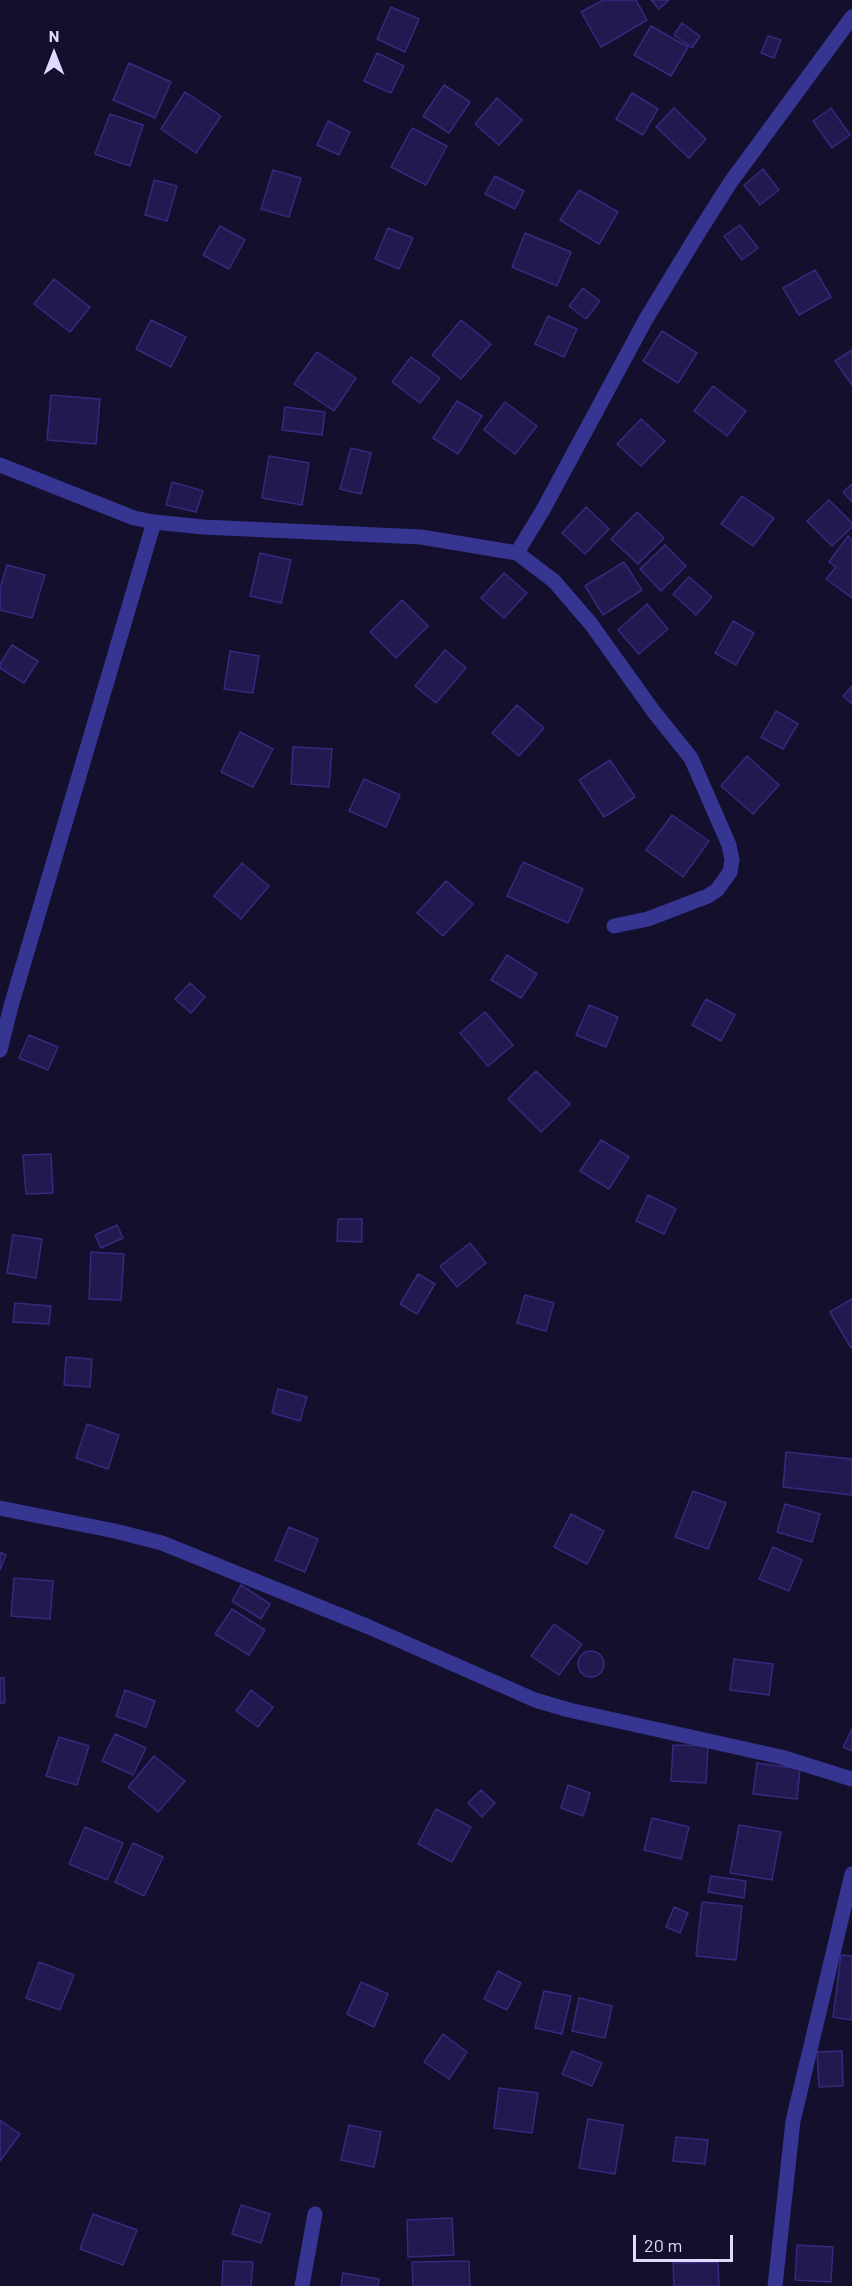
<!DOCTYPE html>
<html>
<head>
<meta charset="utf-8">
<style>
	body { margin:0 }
	#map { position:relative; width:852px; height:2286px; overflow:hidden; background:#130f2d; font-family:Barlow,sans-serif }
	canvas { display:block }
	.north { position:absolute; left:24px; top:24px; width:60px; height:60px; -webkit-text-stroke:4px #130f2d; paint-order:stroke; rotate:0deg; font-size:16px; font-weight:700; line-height:24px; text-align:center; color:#dedbff }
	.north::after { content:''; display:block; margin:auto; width:21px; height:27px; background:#dedbff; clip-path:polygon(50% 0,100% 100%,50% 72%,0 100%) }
	.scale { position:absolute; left:633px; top:2235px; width:100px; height:27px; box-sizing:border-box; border:3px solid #dedbff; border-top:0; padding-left:8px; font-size:18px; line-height:21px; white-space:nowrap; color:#dedbff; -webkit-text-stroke:4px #130f2d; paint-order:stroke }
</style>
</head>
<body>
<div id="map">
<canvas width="852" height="2286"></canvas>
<div class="north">N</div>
<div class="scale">20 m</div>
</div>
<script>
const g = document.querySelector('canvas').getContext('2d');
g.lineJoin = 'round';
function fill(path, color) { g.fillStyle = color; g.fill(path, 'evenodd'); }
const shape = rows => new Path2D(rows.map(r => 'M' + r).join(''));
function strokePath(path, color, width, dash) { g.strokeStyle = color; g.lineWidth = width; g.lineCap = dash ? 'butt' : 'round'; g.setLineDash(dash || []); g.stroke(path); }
const building = shape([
	[603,0,636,0,647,20,601,47,581,12,603,0],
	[651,0,669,0,659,9,651,0],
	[391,7,419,19,405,52,377,39,391,7],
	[682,23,700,36,692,48,674,35,682,23],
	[651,26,688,47,671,76,634,55,651,26],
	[768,36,781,40,774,58,761,53,768,36],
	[377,53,404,66,391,93,364,81,377,53],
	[129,63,171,82,155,118,113,100,129,63],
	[444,85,470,102,449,133,423,116,444,85],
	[185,92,221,116,196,153,161,129,185,92],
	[632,93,658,109,643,135,616,119,632,93],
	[497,98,522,120,499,145,475,124,497,98],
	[674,108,706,139,689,158,656,127,674,108],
	[831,108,850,135,832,148,813,121,831,108],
	[110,114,143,125,130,166,95,154,110,114],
	[328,121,350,132,339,155,317,145,328,121],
	[412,128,447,146,426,185,391,167,412,128],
	[763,169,779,190,760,205,744,185,763,169],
	[273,170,301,178,289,217,261,209,273,170],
	[495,176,524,191,515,209,485,194,495,176],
	[154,180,177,186,167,221,145,215,154,180],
	[579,190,618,212,599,244,560,220,579,190],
	[740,225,758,248,742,260,724,236,740,225],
	[220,226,245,240,229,269,203,255,220,226],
	[388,228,413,238,399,269,375,259,388,228],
	[525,233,571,252,557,286,512,267,525,233],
	[815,270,831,297,799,315,783,288,815,270],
	[54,279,90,307,70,332,34,304,54,279],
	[583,288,600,301,586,319,569,306,583,288],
	[548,316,577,329,564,357,535,344,548,316],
	[151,320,186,337,171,367,136,349,151,320],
	[461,320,491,344,461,379,432,355,461,320],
	[662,331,697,353,678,383,643,361,662,331],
	[852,350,852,385,835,361,852,350],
	[317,352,356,378,334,411,294,384,317,352],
	[411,357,440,378,420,403,392,382,411,357],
	[713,386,746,411,727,436,694,411,713,386],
	[51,395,100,399,96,444,47,440,51,395],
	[457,401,482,416,458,454,433,438,457,401],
	[505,402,537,426,515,454,484,430,505,402],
	[285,407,325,412,322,435,282,430,285,407],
	[641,419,665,441,641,466,617,444,641,419],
	[351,448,371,453,361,494,340,489,351,448],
	[269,456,309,463,302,505,262,498,269,456],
	[172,482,203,491,196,512,166,505,172,482],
	[852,484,852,502,843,492,852,484],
	[742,496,774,518,753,546,721,524,742,496],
	[829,500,852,523,852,527,832,546,807,521,829,500],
	[586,507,609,529,585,554,562,533,586,507],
	[637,512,664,538,638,564,611,539,637,512],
	[848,536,852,540,852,598,826,579,836,567,829,562,848,536],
	[665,545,686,566,661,591,640,569,665,545],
	[260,553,291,560,281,603,250,596,260,553],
	[624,562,642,590,603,615,585,586,624,562],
	[7,565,45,575,32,618,0,610,0,588,7,565],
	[504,573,527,593,504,618,481,598,504,573],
	[689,577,712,597,696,615,673,594,689,577],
	[402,600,428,626,396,658,370,632,402,600],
	[647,604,668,629,639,654,618,630,647,604],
	[733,621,754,633,736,665,715,653,733,621],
	[12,645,38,661,24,683,0,668,0,664,12,645],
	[445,650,466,668,436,703,415,686,445,650],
	[230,651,259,656,253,693,224,689,230,651],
	[852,686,852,704,843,696,852,686],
	[517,705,544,728,519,756,492,733,517,705],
	[776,711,798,724,783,749,761,737,776,711],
	[240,732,273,749,253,787,221,772,240,732],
	[293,747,332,749,329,787,291,784,293,747],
	[747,756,779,785,753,814,721,786,747,756],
	[610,760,635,797,604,817,579,780,610,760],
	[364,779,400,795,386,827,349,811,364,779],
	[672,815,709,841,683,877,646,850,672,815],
	[523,862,583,889,568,923,507,896,523,862],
	[242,863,269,886,241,919,214,896,242,863],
	[446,881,473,904,443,936,417,913,446,881],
	[507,955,537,974,521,998,491,980,507,955],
	[190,983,205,997,191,1013,175,999,190,983],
	[706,999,735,1015,721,1041,692,1025,706,999],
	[589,1005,618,1017,606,1047,576,1035,589,1005],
	[485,1012,513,1045,488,1066,460,1033,485,1012],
	[29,1035,58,1047,48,1070,19,1058,29,1035],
	[536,1071,570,1104,541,1132,508,1099,536,1071],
	[601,1140,629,1157,609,1189,580,1171,601,1140],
	[51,1154,53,1193,26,1194,23,1155,51,1154],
	[648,1195,676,1209,664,1234,636,1221,648,1195],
	[338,1219,362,1219,362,1242,337,1241,338,1219],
	[117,1225,123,1238,101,1248,95,1235,117,1225],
	[13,1235,42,1239,36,1278,7,1273,13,1235],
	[470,1243,486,1263,457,1287,440,1266,470,1243],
	[91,1252,124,1254,121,1300,89,1299,91,1252],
	[418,1274,435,1284,417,1314,400,1304,418,1274],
	[525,1295,554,1303,546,1331,517,1323,525,1295],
	[852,1299,852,1347,851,1348,830,1312,852,1299],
	[15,1303,51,1306,49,1324,13,1322,15,1303],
	[66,1357,92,1359,90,1387,64,1385,66,1357],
	[278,1389,307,1397,300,1421,272,1413,278,1389],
	[87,1424,119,1435,108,1469,76,1458,87,1424],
	[786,1452,852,1459,852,1495,783,1487,786,1452],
	[693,1491,726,1503,708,1549,675,1537,693,1491],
	[785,1504,820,1514,812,1542,777,1532,785,1504],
	[571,1514,604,1531,587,1564,554,1547,571,1514],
	[289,1527,318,1539,305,1572,275,1560,289,1527],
	[773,1547,802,1560,789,1591,759,1579,773,1547],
	[0,1552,6,1555,0,1570,0,1552],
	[14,1578,53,1581,50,1619,11,1616,14,1578],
	[241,1585,270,1604,261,1619,232,1601,241,1585],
	[232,1609,265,1630,249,1655,215,1634,232,1609],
	[554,1624,582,1644,559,1675,531,1656,554,1624],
	'578 1664a13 13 0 1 1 26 0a13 13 0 1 1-26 0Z',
	[734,1659,773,1664,769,1695,730,1690,734,1659],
	[0,1678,4,1678,5,1703,0,1703,0,1678],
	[125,1690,155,1701,146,1727,116,1716,125,1690],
	[251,1690,273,1707,258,1727,236,1711,251,1690],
	[852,1729,852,1751,843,1747,852,1729],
	[115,1734,146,1748,133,1775,102,1761,115,1734],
	[59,1737,89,1746,77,1785,46,1776,59,1737],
	[673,1745,708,1746,706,1783,671,1781,673,1745],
	[154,1756,185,1781,158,1812,128,1787,154,1756],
	[757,1763,800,1769,797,1799,753,1794,757,1763],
	[568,1785,590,1793,583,1816,561,1808,568,1785],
	[481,1790,495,1803,482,1817,468,1803,481,1790],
	[436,1809,471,1827,452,1862,418,1844,436,1809],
	[652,1818,689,1827,681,1859,644,1850,652,1818],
	[739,1825,781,1832,772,1880,730,1873,739,1825],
	[85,1827,123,1843,107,1880,69,1864,85,1827],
	[133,1843,163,1857,144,1896,115,1882,133,1843],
	[711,1876,746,1881,744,1898,708,1892,711,1876],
	[702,1902,742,1906,736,1960,696,1956,702,1902],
	[674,1907,688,1913,680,1933,666,1927,674,1907],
	[841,1955,852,1956,852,2020,833,2017,841,1955],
	[39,1962,74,1975,60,2010,26,1998,39,1962],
	[498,1971,521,1983,507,2010,484,1999,498,1971],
	[361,1982,388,1994,374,2027,347,2014,361,1982],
	[544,1991,571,1996,562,2034,535,2028,544,1991],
	[579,1998,612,2006,605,2038,572,2031,579,1998],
	[443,2034,467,2052,449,2079,424,2062,443,2034],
	[572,2051,602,2063,592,2086,562,2074,572,2051],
	[842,2051,843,2086,819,2087,817,2052,842,2051],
	[499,2088,538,2093,532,2133,494,2128,499,2088],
	[588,2119,623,2125,615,2174,579,2168,588,2119],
	[0,2120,20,2134,0,2161,0,2120],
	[349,2125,381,2132,374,2167,341,2160,349,2125],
	[676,2137,708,2140,705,2164,673,2161,676,2137],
	[241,2205,270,2214,261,2243,232,2234,241,2205],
	[93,2214,137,2230,123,2265,80,2249,93,2214],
	[452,2218,454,2255,408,2257,407,2220,452,2218],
	[797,2245,833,2247,831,2282,795,2280,797,2245],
	[223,2261,253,2262,251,2286,222,2286,223,2261],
	[469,2261,470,2286,413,2286,412,2262,469,2261],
	[718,2262,719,2286,674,2286,673,2263,718,2262],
	[343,2273,379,2279,378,2286,341,2286,343,2273]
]);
const street = shape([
	[0,465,134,518,154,522,203,527,421,537,517,553,554,581,591,624,654,712,691,758,729,845,732,860,730,872,717,890,708,896,648,919,614,926],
	[517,553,544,508,646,319,697,235,730,183,852,17],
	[0,1050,11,1006,154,522],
	[0,1508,115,1531,162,1543,369,1627,535,1700,569,1710,781,1757,852,1779],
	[302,2286,315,2214],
	[775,2286,793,2121,852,1874]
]);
fill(building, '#221950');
strokePath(building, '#37297e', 1.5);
strokePath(street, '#363591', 15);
</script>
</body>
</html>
